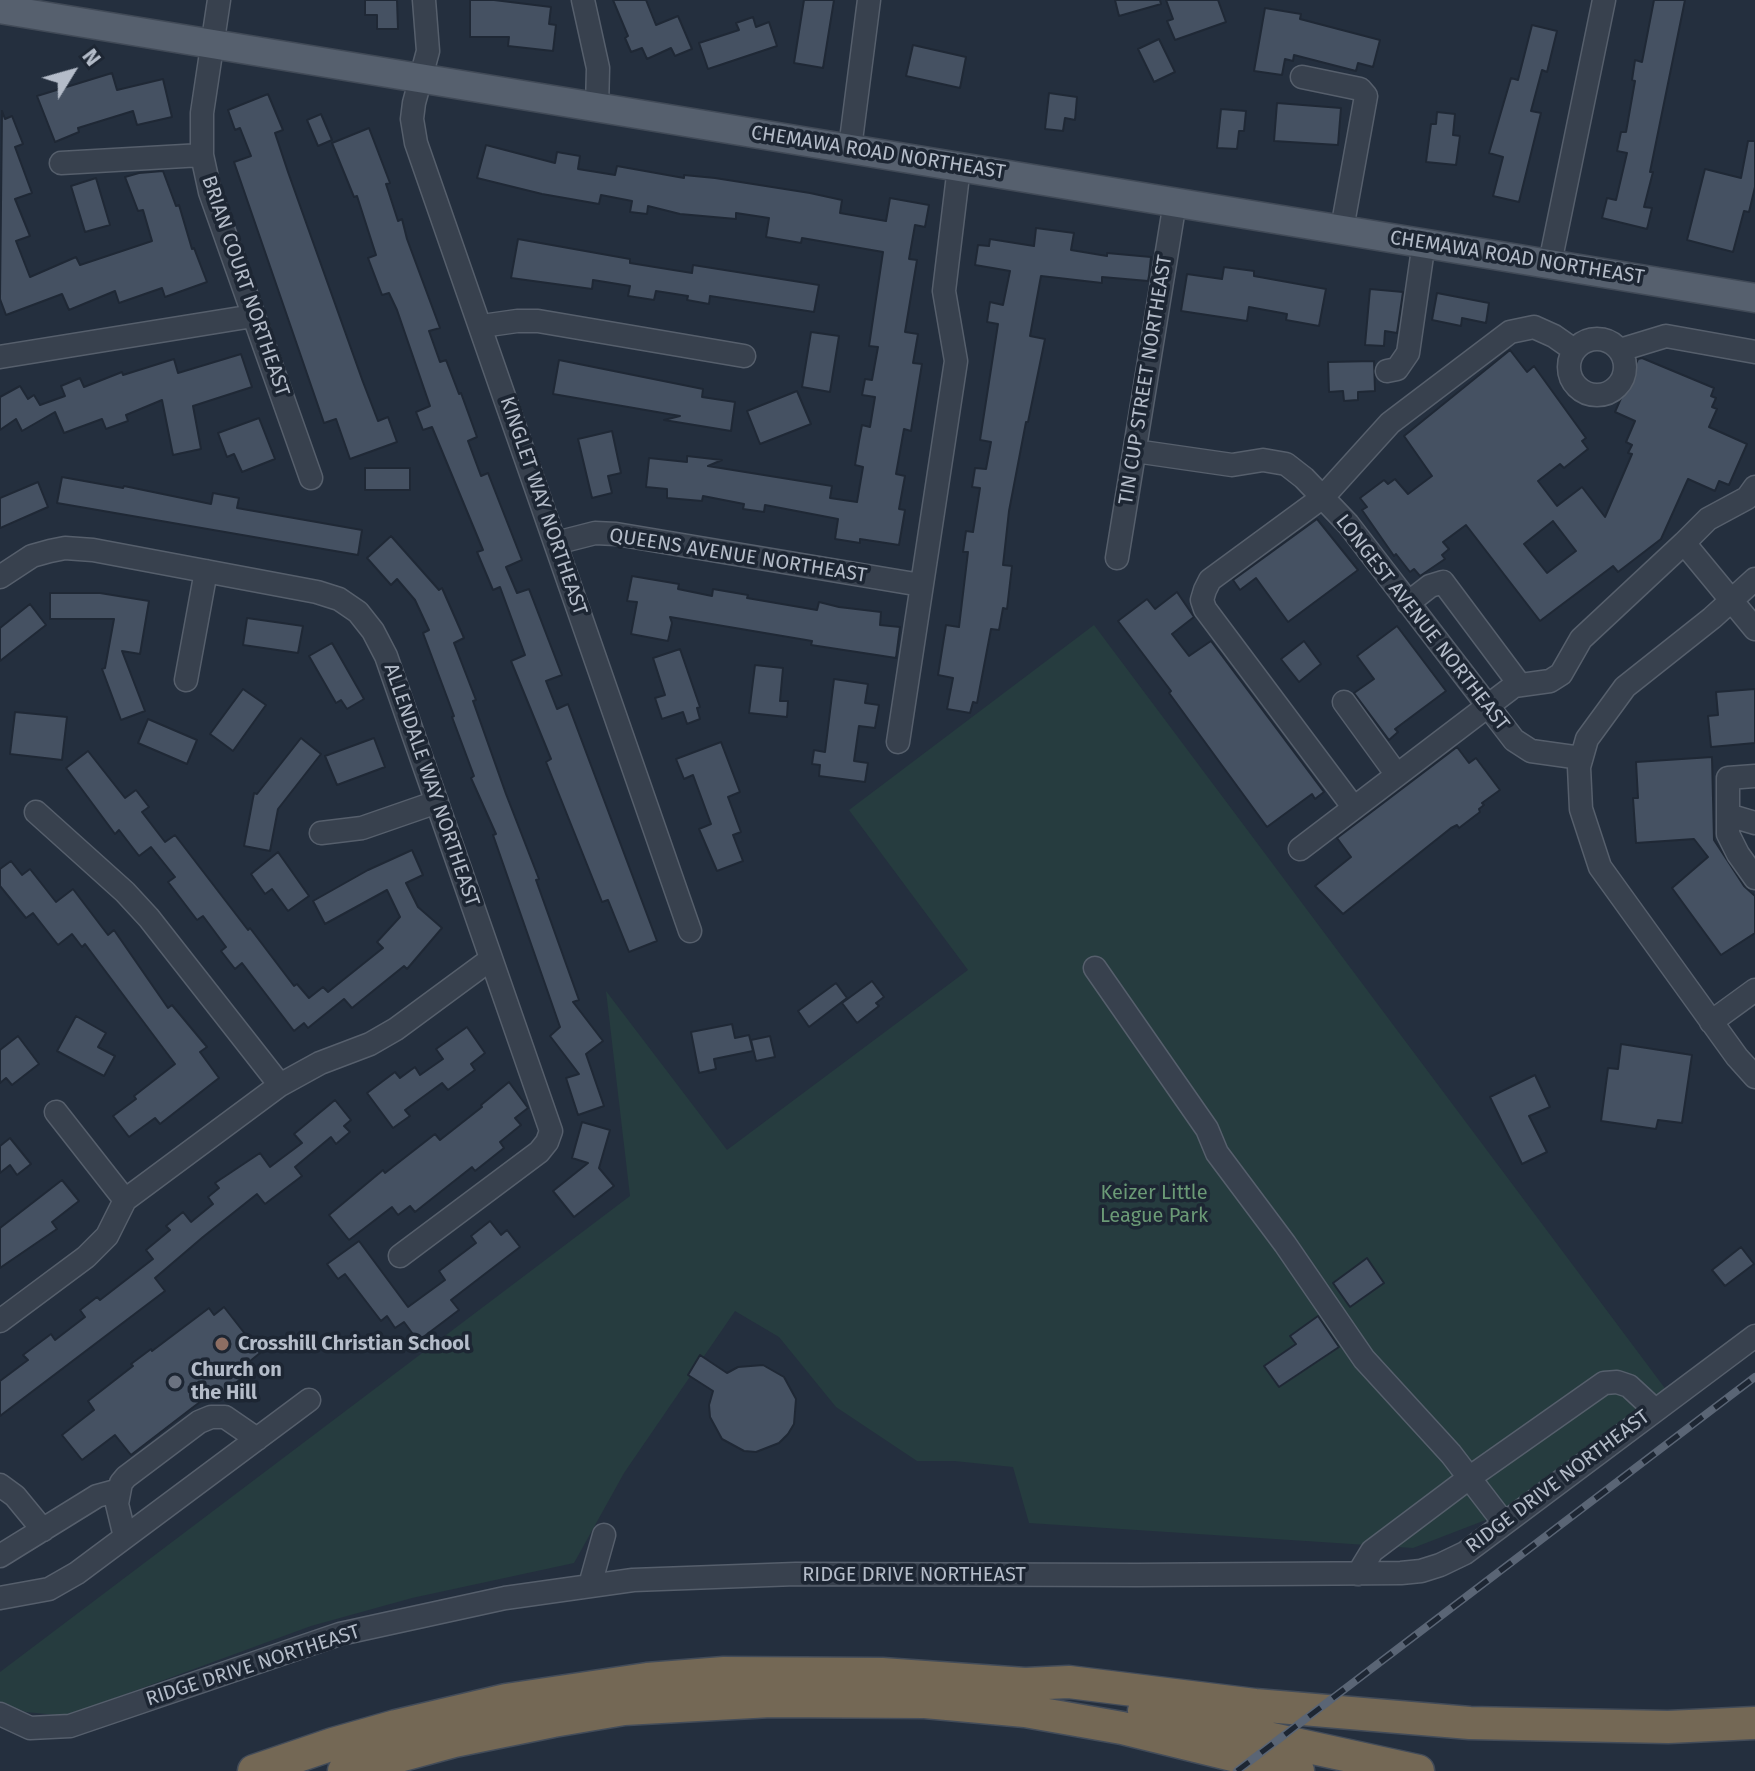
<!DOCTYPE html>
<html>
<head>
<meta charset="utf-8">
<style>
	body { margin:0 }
	#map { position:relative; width:1755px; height:1771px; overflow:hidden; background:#242f3e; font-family:"Fira Sans",sans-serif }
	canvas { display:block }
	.north { position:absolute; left:32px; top:32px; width:80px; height:80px; -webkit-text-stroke:6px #1d2633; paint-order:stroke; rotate:53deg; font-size:22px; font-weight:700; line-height:32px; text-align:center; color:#b4bcc9 }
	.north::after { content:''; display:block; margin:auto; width:28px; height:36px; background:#b4bcc9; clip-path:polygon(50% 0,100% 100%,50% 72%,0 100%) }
</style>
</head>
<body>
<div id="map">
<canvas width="1755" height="1771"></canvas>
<div class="north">N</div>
</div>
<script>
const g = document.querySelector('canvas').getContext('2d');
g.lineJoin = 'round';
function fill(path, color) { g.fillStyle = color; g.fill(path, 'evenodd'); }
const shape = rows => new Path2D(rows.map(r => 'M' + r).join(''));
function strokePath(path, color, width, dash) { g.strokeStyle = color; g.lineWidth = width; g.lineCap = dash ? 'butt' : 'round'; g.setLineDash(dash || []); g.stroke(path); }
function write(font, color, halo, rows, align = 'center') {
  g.font = font + ' "Fira Sans",sans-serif'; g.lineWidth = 7; g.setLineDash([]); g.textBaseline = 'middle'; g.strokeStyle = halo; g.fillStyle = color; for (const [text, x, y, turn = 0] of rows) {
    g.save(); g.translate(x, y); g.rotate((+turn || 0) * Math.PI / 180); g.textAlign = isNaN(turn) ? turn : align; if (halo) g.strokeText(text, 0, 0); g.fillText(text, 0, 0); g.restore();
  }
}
const green = shape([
	[1094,625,1667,1391,1509,1511,1413,1548,1029,1523,1013,1467,954,1461,917,1461,836,1407,779,1337,735,1311,624,1473,574,1563,412,1598,311,1626,66,1716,26,1712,0,1702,0,1672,630,1196,606,991,727,1150,968,970,849,810]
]);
const building = shape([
	[365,0,397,0,398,29,377,29,377,15,365,15,365,0],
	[470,0,494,0,551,7,549,24,556,25,553,51,508,46,509,37,470,37,470,0],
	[613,0,646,0,656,25,678,16,692,49,675,56,671,48,647,59,642,48,631,52,625,38,628,36,613,0],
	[804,0,834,0,823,68,794,63,804,0],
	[1115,0,1160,0,1161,4,1119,16,1115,0],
	[1166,0,1218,0,1226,22,1175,40,1167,21,1173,19,1166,0],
	[1654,0,1685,0,1650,172,1653,172,1644,207,1652,208,1647,229,1602,218,1607,198,1616,200,1627,153,1617,151,1621,132,1626,132,1635,81,1632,80,1635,60,1642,62,1654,0],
	[1265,8,1301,14,1300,19,1380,40,1373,67,1358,63,1356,71,1294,55,1293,61,1285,59,1282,75,1254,71,1265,8],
	[753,17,756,27,769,22,777,46,708,69,699,43,739,30,736,23,753,17],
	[1532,25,1557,31,1547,72,1542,70,1531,111,1541,113,1519,202,1493,196,1503,157,1489,153,1511,78,1518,80,1532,25],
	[1159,39,1175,72,1154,82,1138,49,1159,39],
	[913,45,966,57,960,88,906,76,913,45],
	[112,73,117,90,163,79,172,117,137,125,133,111,78,128,79,132,55,142,37,96,112,73],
	[1049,93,1077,97,1075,120,1065,118,1063,131,1045,129,1049,93],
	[268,94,283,130,275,133,288,172,363,382,378,421,388,417,397,442,350,459,336,419,324,423,234,162,251,156,240,128,235,130,228,110,268,94],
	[1277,103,1341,108,1338,145,1274,141,1277,103],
	[1221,109,1246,111,1244,131,1239,131,1237,149,1217,148,1221,109],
	[2,111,5,119,12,116,23,144,15,147,32,193,15,199,30,236,16,241,30,277,76,257,80,265,152,241,143,210,138,211,125,177,139,173,163,171,176,206,179,205,192,249,194,248,207,282,165,297,162,288,119,303,115,291,69,310,62,294,6,315,0,299,2,111],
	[1437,112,1455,114,1453,135,1460,136,1456,165,1426,162,1431,124,1436,124,1437,112],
	[321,114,332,140,318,146,307,120,321,114],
	[369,128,390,183,386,184,398,221,402,219,407,239,440,328,429,331,440,362,446,360,459,394,461,393,477,437,468,441,481,476,488,473,522,560,506,567,517,593,529,589,562,675,546,681,557,709,568,704,657,941,629,952,608,900,602,902,546,762,551,759,511,661,525,655,500,587,493,590,477,552,483,550,432,427,423,430,416,412,430,406,397,310,389,293,382,295,368,258,376,255,357,196,354,197,332,143,369,128],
	[1748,141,1755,141,1755,187,1749,212,1744,211,1733,252,1687,240,1705,169,1741,178,1748,141],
	[486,145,555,163,557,152,580,156,578,169,615,175,617,166,684,178,684,175,715,178,810,193,842,200,840,213,886,221,890,198,929,205,925,227,915,225,909,259,917,260,905,332,918,334,913,363,922,364,911,431,904,429,896,474,905,476,899,509,905,510,899,545,860,539,860,543,835,539,838,519,765,505,764,512,743,509,744,504,703,496,702,501,667,498,667,489,646,487,649,458,687,462,687,456,722,460,708,466,832,486,830,498,857,502,863,467,855,465,859,441,862,425,870,427,875,397,862,395,865,379,872,380,878,347,869,346,883,252,802,238,801,243,766,237,769,218,736,213,736,219,680,214,648,206,647,214,630,212,632,201,601,195,599,204,542,194,477,178,486,145],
	[96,178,110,225,85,232,71,186,96,178],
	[1036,228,1074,233,1071,250,1107,256,1107,253,1151,257,1149,276,1148,281,1102,277,1102,283,1041,276,1030,336,1045,339,1028,422,1026,422,1009,511,1003,565,1012,566,1007,609,1003,608,999,630,991,629,977,703,973,702,970,713,947,709,953,678,938,675,946,625,959,627,968,552,963,552,966,531,973,532,980,488,972,487,975,468,986,469,991,442,980,440,998,324,987,322,990,302,1003,305,1010,271,975,265,978,245,989,246,990,239,1034,246,1036,228],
	[518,239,630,259,630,263,692,273,693,265,819,285,814,312,710,296,709,304,687,300,688,296,656,291,654,300,628,296,630,286,593,280,592,289,511,278,518,239],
	[1224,267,1254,271,1254,276,1326,289,1319,326,1286,320,1287,314,1249,307,1247,321,1181,311,1187,274,1222,279,1224,267],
	[1370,289,1403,292,1397,333,1385,331,1384,346,1365,345,1370,289],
	[1437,293,1489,303,1486,323,1462,318,1461,326,1432,320,1437,293],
	[811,332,839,336,830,392,802,387,811,332],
	[1510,350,1527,372,1534,366,1586,438,1582,441,1588,449,1564,468,1560,464,1538,481,1557,506,1582,487,1605,517,1632,454,1628,453,1632,445,1626,442,1635,421,1615,412,1638,359,1642,358,1714,388,1711,396,1716,398,1712,407,1717,409,1709,427,1747,444,1729,485,1719,481,1715,491,1688,479,1661,539,1618,572,1613,566,1540,621,1466,525,1443,542,1449,549,1442,555,1445,559,1420,576,1414,569,1410,572,1396,554,1394,556,1362,510,1367,507,1360,498,1384,480,1388,484,1395,479,1408,494,1432,476,1404,436,1510,350],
	[1553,521,1576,551,1547,573,1524,544,1553,521],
	[241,354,252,387,193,406,201,449,173,455,162,400,126,415,128,421,106,429,102,419,64,433,55,412,22,431,16,419,0,430,0,397,20,386,28,399,34,395,40,405,65,396,61,386,80,378,84,387,122,372,123,375,174,359,178,373,241,354],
	[559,360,703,389,702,397,735,402,731,431,664,420,680,416,553,394,559,360],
	[1374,361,1375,391,1358,392,1358,400,1344,401,1343,391,1329,392,1328,362,1374,361],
	[797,391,811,424,760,444,747,411,797,391],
	[259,418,275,459,242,472,234,454,227,457,218,433,259,418],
	[612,431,621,473,608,476,612,493,592,498,578,439,612,431],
	[365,468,410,468,410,490,365,490,365,468],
	[62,477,123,488,124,486,211,504,213,493,239,498,237,508,362,530,358,555,57,503,62,477],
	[38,482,48,507,0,528,0,498,38,482],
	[1317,519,1358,570,1288,622,1256,578,1240,590,1233,580,1317,519],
	[391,536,439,590,442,588,464,638,454,643,476,700,473,701,506,794,539,879,536,880,579,1000,573,1002,603,1041,586,1054,604,1106,578,1115,566,1078,579,1074,550,1036,560,1027,493,835,496,834,471,778,474,776,452,717,454,716,423,633,429,630,415,600,397,579,391,585,367,558,391,536],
	[632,576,679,584,678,589,712,596,713,589,748,595,747,598,817,610,819,602,839,607,881,612,880,625,900,627,896,658,811,645,812,641,670,617,672,623,668,641,631,634,637,602,627,601,632,576],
	[1177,592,1194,617,1172,634,1189,656,1211,641,1324,792,1315,799,1312,794,1267,827,1169,693,1171,691,1118,621,1147,599,1155,609,1177,592],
	[50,593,100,593,149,601,140,654,122,651,145,711,121,720,102,669,105,668,114,619,50,619,50,593],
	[30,604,46,625,0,661,0,628,30,604],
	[247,618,303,626,298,653,243,645,247,618],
	[1397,626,1446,691,1395,729,1398,732,1389,740,1354,693,1374,679,1357,656,1397,626],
	[1304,641,1321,664,1299,682,1281,659,1304,641],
	[332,643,364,699,347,709,341,700,336,703,309,656,332,643],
	[680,649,700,707,697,708,700,719,687,724,683,712,662,719,655,698,665,695,653,658,680,649],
	[755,665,783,668,780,701,788,701,787,717,749,713,755,665],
	[834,679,868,684,865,703,879,705,875,728,859,726,854,761,868,763,865,782,819,776,820,765,812,764,814,750,825,752,834,679],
	[243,689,266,705,233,751,210,734,243,689],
	[1755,689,1755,743,1711,747,1708,716,1718,715,1716,692,1755,689],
	[15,712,67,717,62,760,10,754,15,712],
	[148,719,197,740,187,764,138,743,148,719],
	[301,738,321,754,278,809,270,851,244,846,254,793,257,794,301,738],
	[374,738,385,767,337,785,325,756,374,738],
	[721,742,740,792,728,797,741,832,733,835,743,861,717,871,699,829,711,824,693,775,684,779,676,759,721,742],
	[1457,747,1469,763,1476,758,1500,790,1482,803,1484,805,1479,809,1480,812,1459,828,1457,825,1451,828,1343,914,1315,886,1351,857,1337,838,1457,747],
	[88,751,125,798,136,790,149,807,142,812,165,842,175,835,248,930,250,928,294,986,297,984,309,998,323,987,328,992,383,948,377,942,400,917,387,890,325,924,313,901,368,870,412,850,423,875,406,883,418,907,442,928,407,969,404,966,352,1008,344,999,308,1028,304,1023,294,1031,242,963,235,969,221,951,226,947,203,916,197,920,168,882,175,877,151,847,139,856,119,830,115,834,66,768,88,751],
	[1712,757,1714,840,1744,886,1755,896,1755,933,1721,955,1672,888,1708,857,1694,839,1636,843,1633,798,1638,798,1636,762,1712,757],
	[278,852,309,896,288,911,272,889,265,894,251,874,278,852],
	[11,861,22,875,30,869,56,902,73,889,108,935,114,930,168,1008,172,1005,207,1047,200,1052,219,1078,160,1124,155,1118,129,1137,113,1116,136,1099,134,1096,175,1064,85,944,82,947,72,934,58,945,33,913,26,918,0,886,0,869,11,861],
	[872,981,884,997,876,1003,879,1006,857,1023,842,1003,872,981],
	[836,983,847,998,809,1027,798,1011,836,983],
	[76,1016,106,1033,98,1047,115,1056,104,1076,57,1051,76,1016],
	[732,1024,735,1038,749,1035,753,1051,714,1059,716,1069,699,1073,691,1032,732,1024],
	[467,1027,485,1053,471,1064,475,1070,448,1090,442,1083,405,1110,410,1116,393,1128,367,1093,395,1072,400,1078,415,1067,420,1075,443,1059,436,1049,467,1027],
	[18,1036,39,1064,12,1085,6,1078,0,1083,0,1050,18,1036],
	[770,1036,775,1057,756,1061,751,1040,770,1036],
	[1621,1044,1692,1055,1682,1123,1658,1120,1656,1129,1601,1121,1608,1068,1618,1069,1621,1044],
	[1535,1075,1550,1107,1529,1116,1547,1152,1522,1164,1490,1097,1535,1075],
	[509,1082,528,1108,515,1118,521,1125,500,1142,504,1148,475,1171,472,1167,415,1212,410,1206,398,1215,392,1207,349,1240,329,1215,383,1170,385,1173,435,1134,440,1140,482,1107,481,1105,509,1082],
	[335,1100,351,1120,344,1126,350,1132,336,1144,331,1137,295,1167,302,1176,265,1204,257,1194,203,1237,155,1278,165,1291,0,1416,0,1381,28,1360,23,1355,51,1334,55,1340,85,1317,80,1310,97,1297,100,1300,153,1259,146,1250,170,1230,166,1226,183,1212,191,1222,213,1204,208,1197,219,1188,215,1183,260,1153,270,1167,302,1143,294,1134,335,1100],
	[582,1122,610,1130,599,1168,614,1186,574,1217,553,1191,588,1163,572,1158,582,1122],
	[10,1138,31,1164,17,1175,10,1165,0,1173,0,1146,10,1138],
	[62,1180,79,1201,52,1222,57,1229,0,1268,0,1228,62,1180],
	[490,1221,501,1235,507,1230,520,1247,451,1300,459,1310,418,1341,404,1322,395,1328,387,1316,381,1321,345,1274,338,1279,327,1264,359,1241,408,1307,445,1280,439,1271,476,1243,471,1236,490,1221],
	[1741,1247,1754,1264,1725,1286,1712,1270,1741,1247],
	[1367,1258,1384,1283,1350,1307,1333,1283,1367,1258],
	[224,1307,260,1353,249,1362,254,1369,213,1400,209,1395,131,1455,115,1435,82,1460,62,1435,94,1410,88,1401,133,1366,131,1364,151,1349,152,1351,209,1308,214,1315,224,1307],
	[1318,1316,1339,1347,1279,1387,1264,1366,1296,1344,1290,1336,1318,1316],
	[700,1355,727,1373,738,1367,763,1365,784,1377,796,1399,794,1424,788,1434,779,1443,756,1452,744,1451,722,1439,710,1417,709,1405,713,1391,688,1375,700,1355]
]);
const minor = shape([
	[219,0,202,113,202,155,210,192,311,478],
	[424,0,428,51,414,103,412,119,416,143,690,931],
	[583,0,598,68,597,108],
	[1302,77,1360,89,1366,96,1342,229],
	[850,148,869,0],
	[61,163,202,155],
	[1550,263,1604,0],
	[482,326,517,321,538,321,744,356],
	'1569 367a28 28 0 1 1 56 0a28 28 0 1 1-56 0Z',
	[1620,350,1666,336,1755,352],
	[0,357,253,316],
	[1387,371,1397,369,1408,353,1424,242],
	[1135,451,1232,465,1263,460,1286,464,1304,478,1348,524,1514,740,1531,751,1581,758],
	[1755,487,1747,498,1708,519,1684,543,1755,629],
	[556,543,595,533,616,534,921,585],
	[1117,558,1175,202],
	[0,577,32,556,50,551,65,548,93,550,317,592,339,599,358,612,373,631,386,656,551,1131,547,1142,539,1152,400,1256],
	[1755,579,1712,618,1625,687,1587,739,1579,767,1581,809,1600,867,1737,1057,1755,1077],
	[1408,603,1430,586,1443,582,1520,685],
	[186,680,206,571],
	[1344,702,1397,775],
	[898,742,956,361,944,291,959,167],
	[1755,776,1728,778,1728,834,1738,854,1755,878],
	[1354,808,1205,609,1202,600,1205,590,1210,580,1323,497,1390,423,1510,332,1534,327,1554,336,1574,350],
	[36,812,125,892,149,918,280,1085],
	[1728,815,1755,823],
	[321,833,362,828,437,802],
	[1300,849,1514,686,1550,681,1561,674,1581,639,1684,543],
	[1095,968,1207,1129,1217,1153,1285,1244,1364,1359,1451,1454,1504,1523],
	[1711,1022,1755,990],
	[56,1112,125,1200],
	[0,1321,86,1257,107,1236,125,1200,280,1085,320,1063,370,1044,396,1029,491,959],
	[0,1485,15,1496,43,1530],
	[125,1537,117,1504,121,1483,126,1477,199,1422,211,1417,225,1417,257,1439],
	[0,1556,97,1496,119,1490],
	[1358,1574,1372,1551,1469,1478,1604,1383,1617,1382,1629,1386,1655,1410],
	[590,1585,604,1535],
	[0,1598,49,1589,77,1573,309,1400],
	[0,1714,30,1728,70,1726,340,1634,505,1598,633,1580,796,1574,1137,1575,1401,1573,1421,1571,1440,1565,1465,1553,1755,1336]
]);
const major = shape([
	[0,9,1755,298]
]);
const highway = shape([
	[1144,1711,1418,1771],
	[254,1771,333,1744,396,1726,506,1700,647,1679,724,1673,882,1674,1025,1684,1069,1682,1255,1705,1470,1723,1668,1727,1755,1723],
	[344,1771,454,1741,553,1721,624,1709,771,1701,925,1702,1025,1711,1122,1728,1298,1771]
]);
const rail = shape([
	[1237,1771,1755,1377]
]);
const markers = [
	[222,1344,8,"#8d6e63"],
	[175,1382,8,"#6b7280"]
];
const streetNames = [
	["CHEMAWA ROAD NORTHEAST",878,153,9],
	["CHEMAWA ROAD NORTHEAST",1517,258,9],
	["BRIAN COURT NORTHEAST",245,286,71],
	["TIN CUP STREET NORTHEAST",1146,380,-81],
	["KINGLET WAY NORTHEAST",543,506,71],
	["QUEENS AVENUE NORTHEAST",738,556,9],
	["LONGEST AVENUE NORTHEAST",1422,623,52],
	["ALLENDALE WAY NORTHEAST",431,785,71],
	["RIDGE DRIVE NORTHEAST",1558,1482,-37],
	["RIDGE DRIVE NORTHEAST",914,1575],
	["RIDGE DRIVE NORTHEAST",253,1666,-18]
];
const parkNames = [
	["Keizer Little",1154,1193],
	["League Park",1154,1216]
];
const poiNames = [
	["Crosshill Christian School",238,1344],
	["Church on",191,1370],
	["the Hill",191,1393]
];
fill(green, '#263c3f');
fill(building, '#455162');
strokePath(building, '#1f2835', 2);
strokePath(minor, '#565f6c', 25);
strokePath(major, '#414a57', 31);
strokePath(highway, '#434c59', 35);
strokePath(minor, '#38414e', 22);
strokePath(major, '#56606e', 28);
strokePath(highway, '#746855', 32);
strokePath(rail, '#5a6575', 8);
strokePath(rail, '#1d2633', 5, [15]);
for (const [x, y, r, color] of markers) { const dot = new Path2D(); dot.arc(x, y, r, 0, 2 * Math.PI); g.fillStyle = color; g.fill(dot); strokePath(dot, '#1d2633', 3); }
write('20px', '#b4bcc9', '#1d2633', streetNames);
write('20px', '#6b9a76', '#1d2633', parkNames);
write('bold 20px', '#b4bcc9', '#1d2633', poiNames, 'left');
</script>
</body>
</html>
